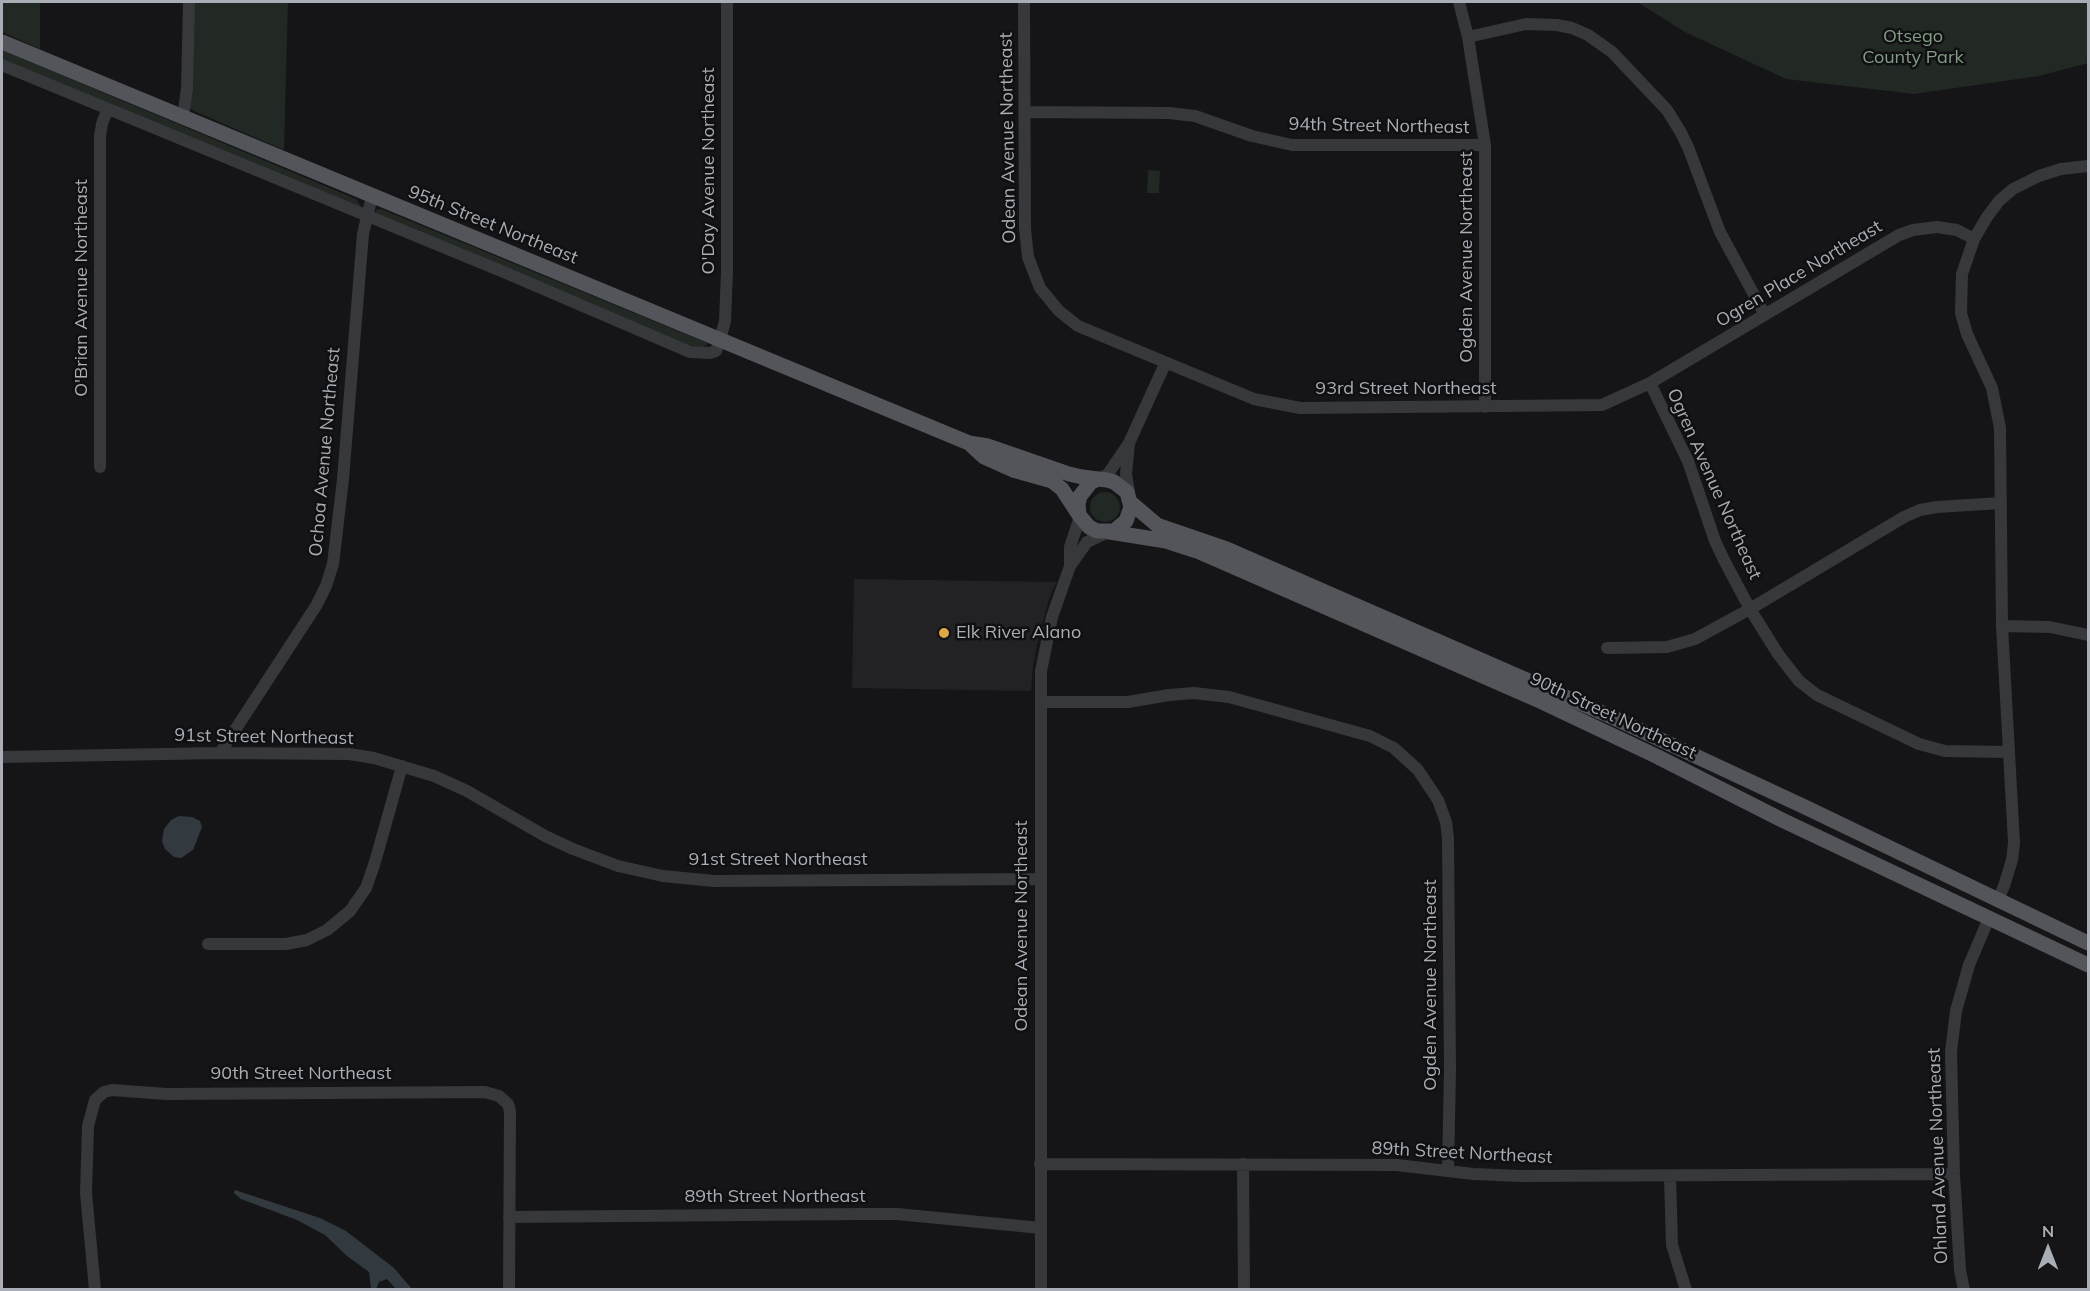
<!DOCTYPE html>
<html>
<head>
<meta charset="utf-8">
<style>
	body { margin:0 }
	#map { position:relative; width:2090px; height:1291px; overflow:hidden; background:#151517; font-family:Mulish,sans-serif }
	canvas { display:block }
	.frame { position:absolute; inset:0; border:3px solid #a9adb5; pointer-events:none }
	.north { position:absolute; left:2018px; top:1219px; width:60px; height:60px; -webkit-text-stroke:4px #101012; paint-order:stroke; rotate:0deg; font-size:16px; font-weight:700; line-height:24px; text-align:center; color:#a9adb5 }
	.north::after { content:''; display:block; margin:auto; width:21px; height:27px; background:#a9adb5; clip-path:polygon(50% 0,100% 100%,50% 72%,0 100%) }
</style>
</head>
<body>
<div id="map">
<canvas width="2090" height="1291"></canvas>
<div class="frame"></div>
<div class="north">N</div>
</div>
<script>
const g = document.querySelector('canvas').getContext('2d');
g.lineJoin = 'round';
function fill(path, color) { g.fillStyle = color; g.fill(path, 'evenodd'); }
const shape = rows => new Path2D(rows.map(r => 'M' + r).join(''));
function strokePath(path, color, width, dash) { g.strokeStyle = color; g.lineWidth = width; g.lineCap = dash ? 'butt' : 'round'; g.setLineDash(dash || []); g.stroke(path); }
function write(font, color, halo, rows, align = 'center') {
  g.font = font + ' Mulish,sans-serif'; g.lineWidth = 5; g.setLineDash([]); g.textBaseline = 'middle'; g.strokeStyle = halo; g.fillStyle = color; for (const [text, x, y, turn = 0] of rows) {
    g.save(); g.translate(x, y); g.rotate((+turn || 0) * Math.PI / 180); g.textAlign = isNaN(turn) ? turn : align; if (halo) g.strokeText(text, 0, 0); g.fillText(text, 0, 0); g.restore();
  }
}
const built = shape([
	[854,579,1057,582,1051,593,1039,635,1033,666,1031,691,852,688]
]);
const green = shape([
	[2,2,40,2,40,49,2,32],
	[193,2,288,2,284,150,194,111,190,108],
	[1637,2,2088,2,2088,63,2039,76,1914,94,1786,79,1685,32],
	[2,50,356,199,361,206,359,207,2,59],
	[1148,170,1160,171,1159,193,1147,193],
	[381,209,707,343,707,345,702,347,688,345,375,214,376,210],
	'1090 507a15 15 0 1 1 30 0a15 15 0 1 1-30 0Z'
]);
const water = shape([
	[179,816,192,817,200,821,202,827,193,850,181,858,174,857,165,849,162,841,164,829,171,820],
	[235,1190,320,1218,346,1231,394,1268,412,1289,396,1289,387,1279,379,1282,376,1289,371,1289,369,1272,347,1256,325,1235,297,1220,241,1199,234,1193]
]);
const minor = shape([
	[1024,2,1025,229,1028,257,1040,288,1059,311,1078,326,1254,399,1300,408,1602,405,1650,383,1899,235,1913,230,1937,227,1957,230,1974,239],
	[1459,2,1468,37,1485,145,1485,407],
	[1468,37,1526,24,1557,25,1572,28,1588,35,1612,52,1667,110,1680,131,1688,147,1720,232,1765,315],
	[2,65,506,273,690,352,710,353,716,351,720,340,725,321,727,272,727,2],
	[1025,112,1169,113,1195,116,1252,136,1292,145,1485,145],
	[183,118,187,88,189,2],
	[1650,383,1688,461,1715,541,1724,560,1750,609,1778,654,1799,681,1817,695,1919,744,1945,751,2009,752],
	[1129,444,1126,474,1130,498],
	[100,467,100,136,102,124,107,110],
	[1098,479,1108,474,1129,443,1165,364],
	[1070,565,1070,547,1080,517],
	[2002,626,2050,627,2088,635],
	[1607,648,1667,647,1695,639,1750,609,1904,517,1920,510,1937,507,2001,503],
	[1041,702,1128,702,1169,695,1194,693,1229,697,1370,736,1394,748,1418,770,1438,800,1446,822,1448,838,1450,1070,1448,1171],
	[220,753,316,606,326,586,333,564,343,479,363,234,372,196],
	[2,757,220,753,349,754,374,758,434,776,467,791,545,836,573,849,618,866,663,876,714,881,1040,879],
	[1998,900,2004,886,2012,860,2014,843,2002,626,2000,428,1992,388,1967,334,1961,313,1962,274,1974,239,1987,217,1999,201,2013,189,2039,176,2061,169,2088,166],
	[208,944,286,944,307,940,327,930,350,911,366,888,375,862,402,766],
	[1040,1164,1397,1165,1473,1174,1521,1176,1954,1174],
	[1243,1164,1244,1290],
	[1670,1176,1672,1245,1686,1290],
	[509,1217,862,1214,897,1214,1041,1228],
	[95,1290,86,1193,88,1126,95,1100,104,1092,112,1090,166,1094,485,1092,499,1096,508,1104,510,1111,509,1290],
	[1041,1290,1041,671,1052,617,1070,566,1087,542,1106,533],
	[1964,1290,1960,1270,1954,1174,1951,1052,1956,1011,1969,965,1989,918]
]);
const major = shape([
	[2,42,969,443,988,446,1069,474,1082,477,1098,479,1107,480,1114,482,1127,492,1131,507,1126,521,1114,531,1097,531,1089,527,1079,515,1078,504,1080,496,1091,482,1098,479],
	[969,443,984,457,1013,470,1052,481,1062,489,1079,515],
	[1130,502,1157,525,1227,549,1614,718,1807,808,2088,943],
	[1110,532,1166,541,1197,551,1542,702,1656,756,1782,820,2088,965]
]);
const markers = [
	[944,633,6,"#dca848"]
];
const parkNames = [
	["Otsego",1913,37],
	["County Park",1913,58]
];
const streetNames = [
	["94th Street Northeast",1379,126,1],
	["Odean Avenue Northeast",1008,138,-91],
	["O'Day Avenue Northeast",709,171,-90],
	["95th Street Northeast",493,225,22],
	["Ogden Avenue Northeast",1467,257,-90],
	["Ogren Place Northeast",1799,274,-31],
	["O'Brian Avenue Northeast",82,288,-90],
	["93rd Street Northeast",1406,389],
	["Ochoa Avenue Northeast",325,452,-85],
	["Ogren Avenue Northeast",1714,484,66],
	["90th Street Northeast",1613,716,25],
	["91st Street Northeast",264,737,1],
	["91st Street Northeast",778,860],
	["Odean Avenue Northeast",1022,926,-90],
	["Ogden Avenue Northeast",1431,985,-90],
	["90th Street Northeast",301,1074],
	["89th Street Northeast",1462,1153,3],
	["Ohland Avenue Northeast",1938,1156,-92],
	["89th Street Northeast",775,1197]
];
const poiNames = [
	["Elk River Alano",956,633]
];
fill(built, '#222224');
fill(green, '#222823');
fill(water, '#323a40');
strokePath(minor, '#37383b', 12);
strokePath(major, '#53555a', 15);
for (const [x, y, r, color] of markers) { const dot = new Path2D(); dot.arc(x, y, r, 0, 2 * Math.PI); g.fillStyle = color; g.fill(dot); strokePath(dot, '#101012', 2); }
write('18px', '#829e83', '#101012', parkNames);
write('18px', '#a9adb5', '#101012', streetNames);
write('18px', '#a9adb5', '#101012', poiNames, 'left');
</script>
</body>
</html>
